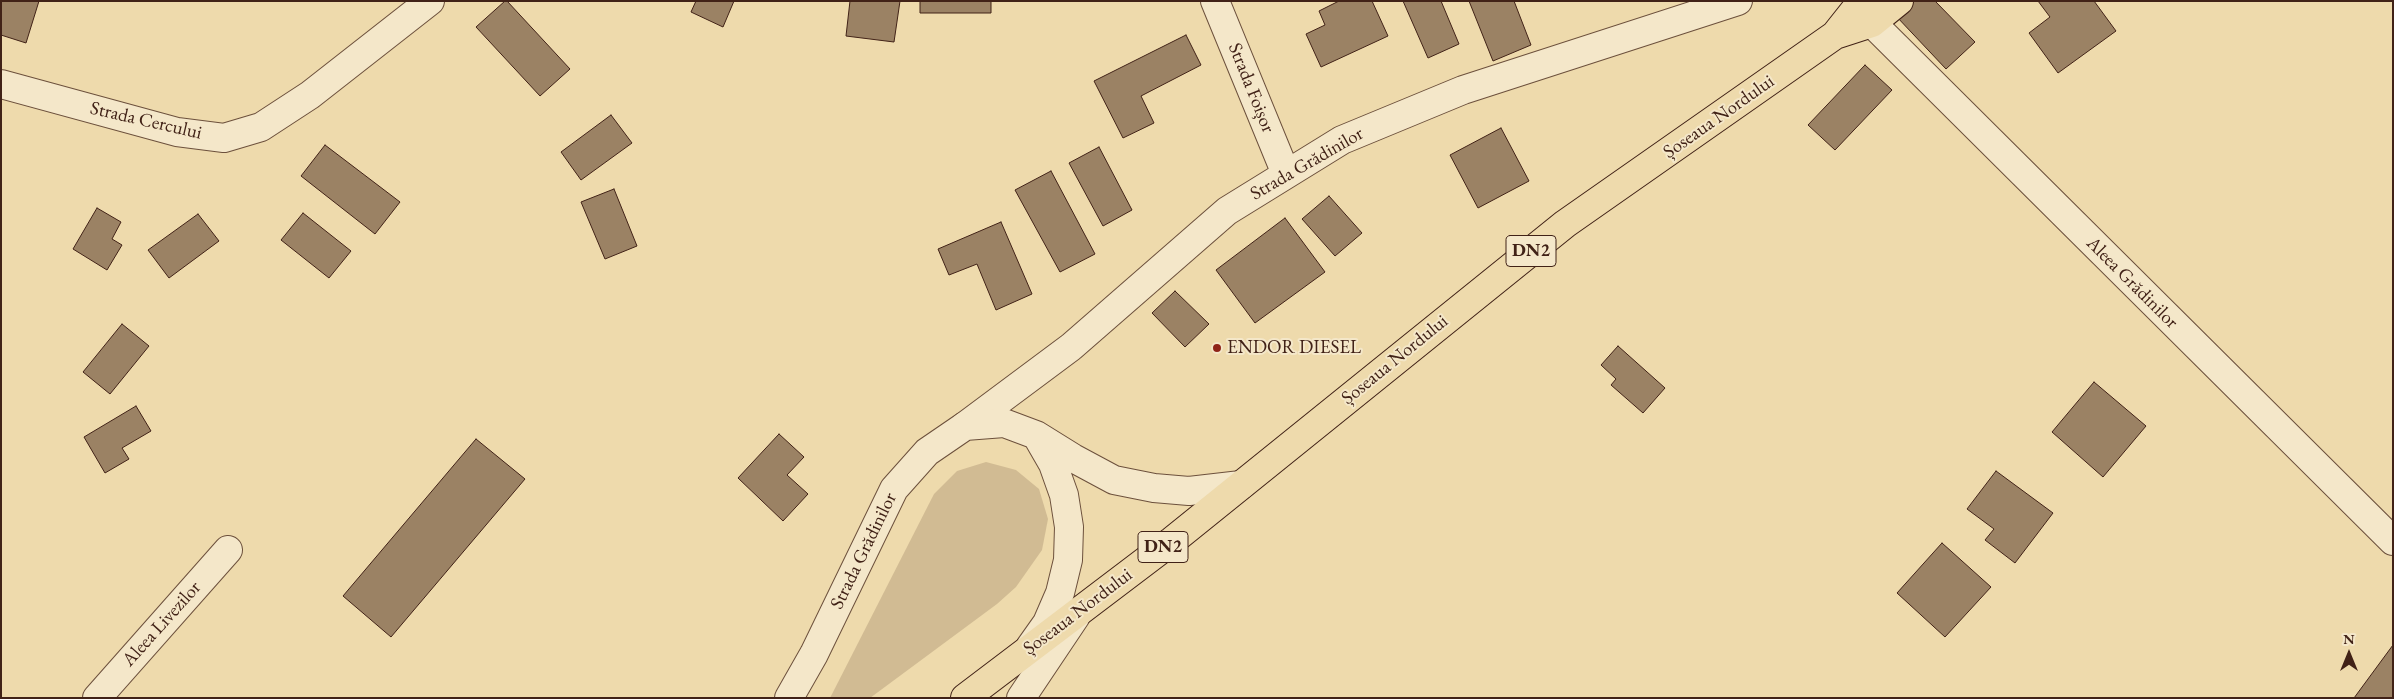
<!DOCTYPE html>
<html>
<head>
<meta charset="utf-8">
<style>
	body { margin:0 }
	#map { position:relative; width:2394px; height:699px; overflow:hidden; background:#eedaac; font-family:"EB Garamond",serif }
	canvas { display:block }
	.frame { position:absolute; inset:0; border:2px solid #412217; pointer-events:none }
	.north { position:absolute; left:2324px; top:629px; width:50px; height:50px; -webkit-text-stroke:4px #f4e7c9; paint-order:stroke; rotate:0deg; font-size:14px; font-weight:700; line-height:20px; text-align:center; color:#412217 }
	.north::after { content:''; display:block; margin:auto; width:18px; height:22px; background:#412217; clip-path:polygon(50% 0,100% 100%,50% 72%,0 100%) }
</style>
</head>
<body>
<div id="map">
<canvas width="2394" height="699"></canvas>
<div class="frame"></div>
<div class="north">N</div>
</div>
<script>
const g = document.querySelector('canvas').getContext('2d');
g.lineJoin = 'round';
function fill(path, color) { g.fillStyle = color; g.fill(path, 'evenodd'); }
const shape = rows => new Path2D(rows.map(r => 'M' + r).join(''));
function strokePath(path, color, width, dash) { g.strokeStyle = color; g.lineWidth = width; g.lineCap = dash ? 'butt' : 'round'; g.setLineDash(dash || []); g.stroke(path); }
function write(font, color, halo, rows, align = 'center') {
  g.font = font + ' "EB Garamond",serif'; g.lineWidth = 4; g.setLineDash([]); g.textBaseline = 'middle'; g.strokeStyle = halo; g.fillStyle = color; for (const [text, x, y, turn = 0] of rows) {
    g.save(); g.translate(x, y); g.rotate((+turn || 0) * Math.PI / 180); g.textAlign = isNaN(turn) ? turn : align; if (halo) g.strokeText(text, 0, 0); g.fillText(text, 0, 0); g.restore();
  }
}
const green = shape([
	[986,462,1016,470,1039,489,1048,519,1042,550,1016,587,997,604,870,698,830,698,934,494,957,471]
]);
const building = shape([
	[1,1,39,1,26,43,1,35,1,1],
	[505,1,507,1,570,69,540,96,476,27,505,1],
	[696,1,734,1,723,27,691,12,696,1],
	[850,1,900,1,894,42,846,36,850,1],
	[920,1,991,1,991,13,920,13,920,1],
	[1339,1,1372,1,1388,36,1321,67,1306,34,1325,25,1319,11,1339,1],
	[1403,1,1441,1,1459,44,1428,58,1403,1],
	[1469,1,1514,1,1531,45,1493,61,1469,1],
	[1911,1,1935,1,1975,42,1946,69,1896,16,1911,1],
	[2038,1,2094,1,2116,31,2058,73,2029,33,2050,17,2038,1],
	[1186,35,1201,65,1141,96,1154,123,1123,138,1094,81,1186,35],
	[1865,65,1892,90,1835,150,1808,125,1865,65],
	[611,115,632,143,581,180,561,152,611,115],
	[1501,128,1529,181,1478,208,1450,155,1501,128],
	[325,145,400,202,375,234,301,176,325,145],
	[1099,147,1132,210,1103,226,1069,163,1099,147],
	[1051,171,1095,254,1060,272,1015,190,1051,171],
	[614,189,637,246,605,259,581,202,614,189],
	[1329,196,1362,233,1335,256,1302,219,1329,196],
	[97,208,121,222,112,239,122,245,107,270,73,249,97,208],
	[303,213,351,251,329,278,281,240,303,213],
	[198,214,219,241,169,278,148,250,198,214],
	[1285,218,1325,272,1255,323,1216,270,1285,218],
	[1001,222,1032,294,996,310,977,264,949,275,938,249,1001,222],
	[1175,291,1209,324,1185,347,1152,313,1175,291],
	[122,324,149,346,110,394,83,372,122,324],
	[1618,346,1665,388,1643,413,1611,385,1616,379,1601,365,1618,346],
	[2094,382,2146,426,2103,477,2052,432,2094,382],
	[136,406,151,431,122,448,129,459,105,473,84,437,136,406],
	[779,434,804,457,787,475,808,494,783,521,738,478,779,434],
	[476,439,525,479,391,637,343,596,476,439],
	[1996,471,2053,513,2015,563,1985,540,1994,529,1967,509,1996,471],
	[1942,543,1991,587,1945,637,1897,593,1942,543],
	[2393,645,2393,698,2354,698,2393,645]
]);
const minor = shape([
	[1215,1,1286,174],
	[1872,23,2393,541],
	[1,84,177,132,224,138,261,127,310,95,430,1],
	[965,426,1071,347,1227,211,1342,140,1463,90,1738,1],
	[97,698,228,550]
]);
const tertiary = shape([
	[1030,647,1047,623,1060,593,1068,560,1069,527,1064,495,1053,464,1038,438],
	[789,698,814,654,894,489,927,452,965,426,1004,423,1036,435,1073,458,1114,480,1154,488,1189,491,1241,485],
	[1021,698,1076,616]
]);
const primary = shape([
	[1835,35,1862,1],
	[965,698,1172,541,1565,224,1835,35,1872,23,1899,1]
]);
const markers = [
	[1217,348,5,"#8f2418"]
];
const shields = [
	[1531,251,50],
	[1163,547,50]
];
const shieldNames = [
	["DN2",1531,251],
	["DN2",1163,547]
];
const streetNames = [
	["Strada Foișor",1251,88,68],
	["Șoseaua Nordului",1719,117,-35],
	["Strada Cercului",146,121,13],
	["Strada Grădinilor",1307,164,-30],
	["Aleea Grădinilor",2132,283,45],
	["Șoseaua Nordului",1395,360,-39],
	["Strada Grădinilor",864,551,-64],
	["Șoseaua Nordului",1078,612,-37],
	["Aleea Livezilor",162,624,-48]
];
const poiNames = [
	["ENDOR DIESEL",1227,348]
];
fill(green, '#d1bb93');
fill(building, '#9b8264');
strokePath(building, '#412217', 1);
strokePath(minor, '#6c503c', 30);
strokePath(tertiary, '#6c503c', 30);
strokePath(primary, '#412217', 30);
strokePath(minor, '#f4e7c9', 28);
strokePath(tertiary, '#f4e7c9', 28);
strokePath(primary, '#eedaac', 28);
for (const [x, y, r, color] of markers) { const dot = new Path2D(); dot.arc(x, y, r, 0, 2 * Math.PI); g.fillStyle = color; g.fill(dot); strokePath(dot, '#f4e7c9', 2); }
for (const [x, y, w] of shields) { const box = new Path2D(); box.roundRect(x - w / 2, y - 15.5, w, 31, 4); g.fillStyle = '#f4e7c9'; g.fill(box); strokePath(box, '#412217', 1); }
write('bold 18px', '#412217', null, shieldNames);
write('19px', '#412217', '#f4e7c9', streetNames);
write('19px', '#412217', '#f4e7c9', poiNames, 'left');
</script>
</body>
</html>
